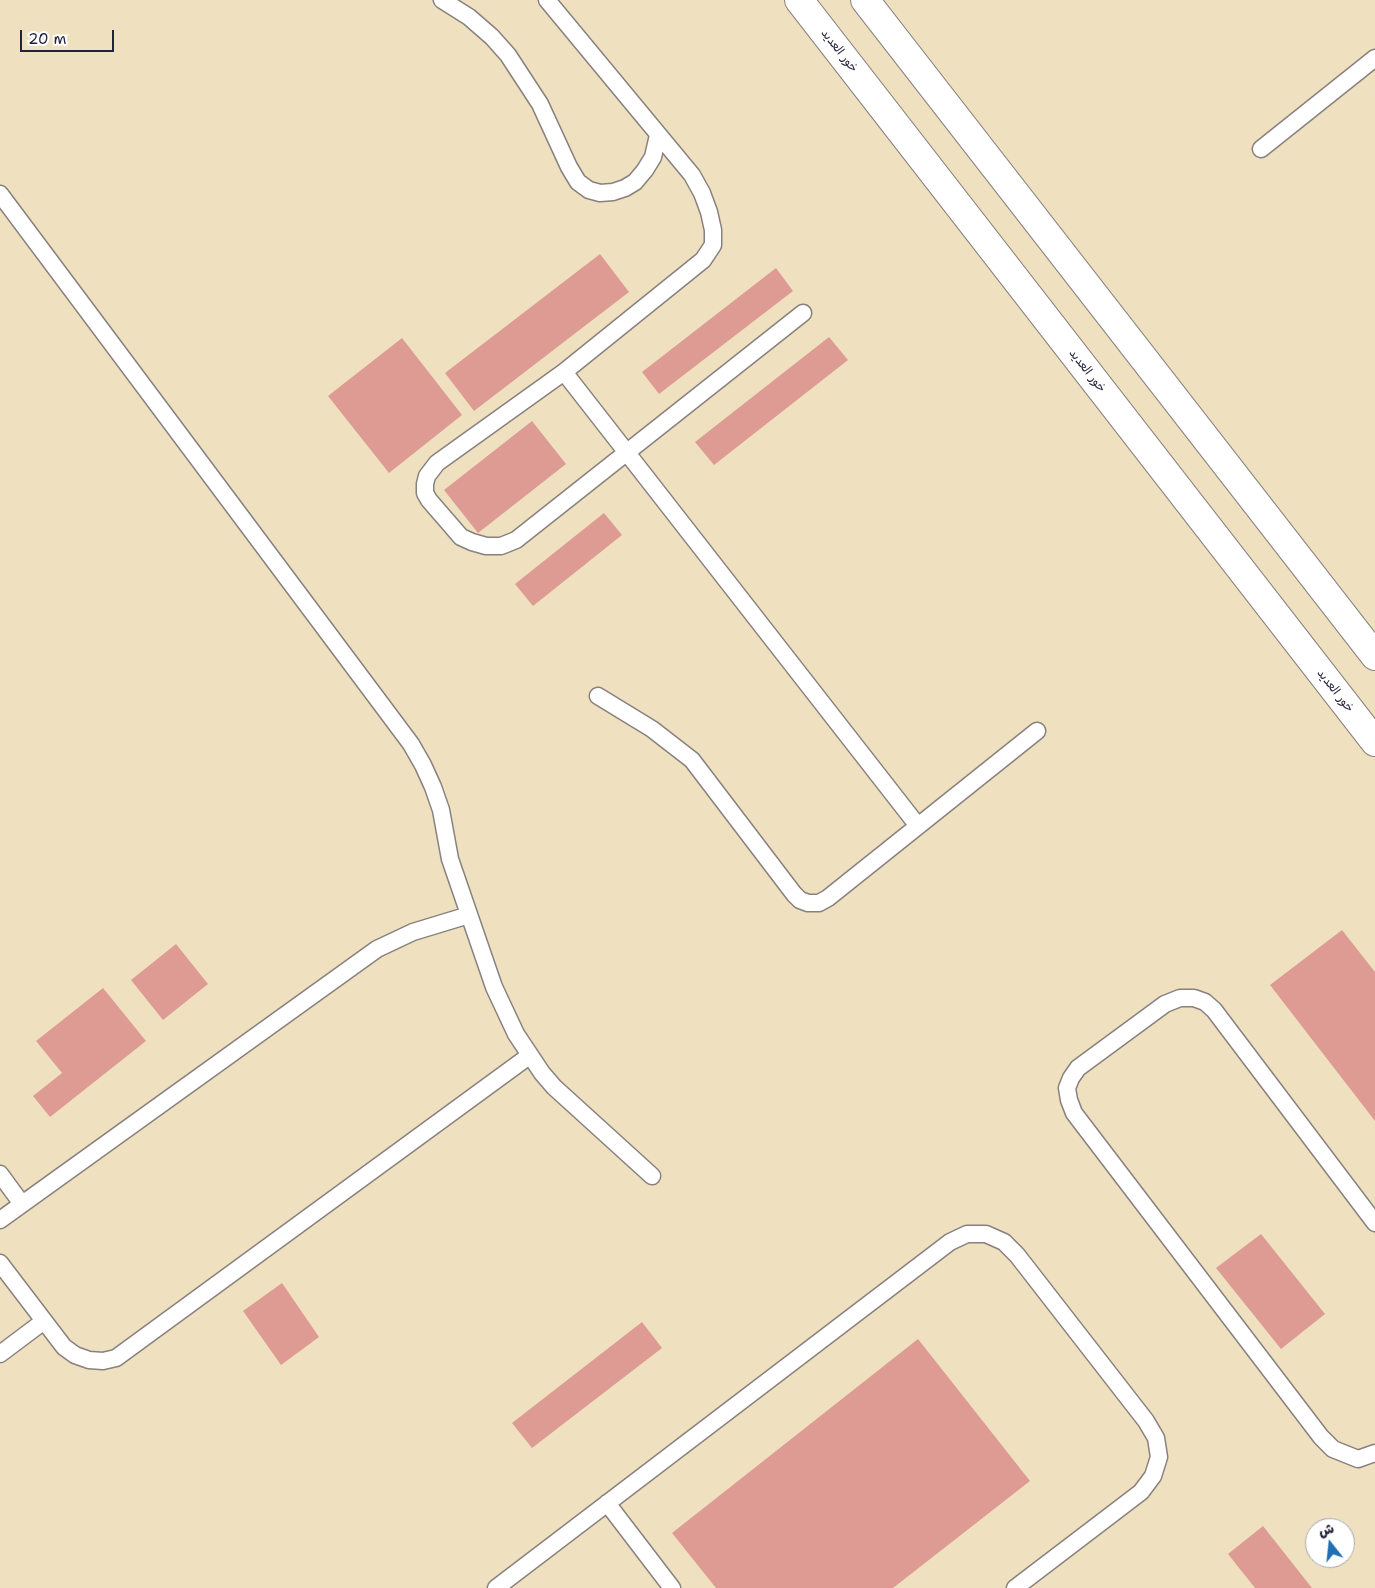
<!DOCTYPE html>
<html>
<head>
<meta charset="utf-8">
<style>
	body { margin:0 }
	#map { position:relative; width:1375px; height:1588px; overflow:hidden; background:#efe0c0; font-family:"Shantell Sans","Playpen Sans Arabic",sans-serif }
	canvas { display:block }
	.north { position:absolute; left:1305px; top:1518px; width:50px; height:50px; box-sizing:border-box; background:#fff; border:1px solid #a7a7b1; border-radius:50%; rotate:344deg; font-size:14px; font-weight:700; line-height:20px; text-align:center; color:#22223b }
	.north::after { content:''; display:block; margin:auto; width:18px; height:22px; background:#1f6fb2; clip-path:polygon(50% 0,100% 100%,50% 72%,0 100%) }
	.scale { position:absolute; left:20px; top:30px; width:94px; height:22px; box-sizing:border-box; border:2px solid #22223b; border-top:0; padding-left:6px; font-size:15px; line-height:18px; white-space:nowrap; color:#22223b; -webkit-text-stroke:4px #fff; paint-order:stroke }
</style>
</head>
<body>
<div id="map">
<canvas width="1375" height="1588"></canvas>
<div class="north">ش</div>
<div class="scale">20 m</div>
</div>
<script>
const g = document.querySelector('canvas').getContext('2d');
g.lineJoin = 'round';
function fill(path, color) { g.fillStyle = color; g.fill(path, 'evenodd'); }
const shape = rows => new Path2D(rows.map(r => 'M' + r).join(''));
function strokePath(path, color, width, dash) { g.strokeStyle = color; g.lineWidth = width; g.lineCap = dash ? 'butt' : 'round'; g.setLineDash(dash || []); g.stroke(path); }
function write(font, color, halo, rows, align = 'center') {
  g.font = font + ' "Shantell Sans","Playpen Sans Arabic",sans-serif'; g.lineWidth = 4; g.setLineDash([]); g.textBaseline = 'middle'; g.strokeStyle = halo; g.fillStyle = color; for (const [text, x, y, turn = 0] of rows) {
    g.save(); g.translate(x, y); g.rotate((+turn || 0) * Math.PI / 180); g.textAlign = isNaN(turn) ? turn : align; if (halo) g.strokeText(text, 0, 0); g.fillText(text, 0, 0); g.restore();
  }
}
const building = shape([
	[600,254,629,292,474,411,445,373],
	[776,268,793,291,659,394,642,372],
	[829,337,848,360,714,465,695,442],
	[402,338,462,415,389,473,328,396],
	[532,421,566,464,478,533,444,490],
	[604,513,622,535,533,606,515,584],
	[1342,930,1375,972,1375,1121,1270,985],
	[176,944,208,984,163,1020,131,980],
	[103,988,146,1041,50,1117,33,1096,62,1073,36,1041],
	[1261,1234,1325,1314,1281,1349,1216,1268],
	[282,1283,319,1337,281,1365,243,1311],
	[642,1322,662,1348,532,1448,512,1423],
	[918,1339,1030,1481,893,1588,716,1588,672,1533],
	[1263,1526,1312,1588,1255,1588,1228,1554]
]);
const service = shape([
	[442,0,469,17,492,37,508,55,540,104,569,167,578,182,589,190,600,193,613,192,625,188,635,182,645,170,653,157,658,135],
	[547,0,692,175,702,193,709,212,713,230,713,245,703,260,564,372,437,463,427,476,425,484,425,493,429,500,461,537,472,542,486,546,501,546,516,540,803,313],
	[1261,149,1375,58],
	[0,194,411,744,423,765,433,787,441,810,450,859,494,987,516,1034,542,1073,554,1087,652,1176],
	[564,372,918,826],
	[598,696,652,729,692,760,794,894,800,900,808,903,819,903,828,898,1037,731],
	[0,1174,22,1204],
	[0,1220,377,949,413,932,469,915],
	[1375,1223,1214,1010,1205,1002,1194,998,1180,998,1165,1004,1078,1068,1071,1078,1067,1088,1069,1100,1074,1113,1321,1437,1333,1449,1358,1459,1375,1453],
	[0,1263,64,1347,75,1355,89,1360,103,1361,116,1358,529,1056],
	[0,1354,44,1321],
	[607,1503,672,1588],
	[496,1588,950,1242,967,1234,986,1234,1004,1242,1017,1255,1146,1421,1156,1438,1159,1457,1153,1476,1141,1492,1015,1588]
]);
const minor = shape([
	[799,0,1375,742],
	[865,0,1375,656]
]);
const streetNames = [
	["خور العديد",839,51,52],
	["خور العديد",1087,371,52],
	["خور العديد",1335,691,52]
];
fill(building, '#dd9b93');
strokePath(service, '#88817e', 19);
strokePath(minor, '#88817e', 30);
strokePath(service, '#fff', 16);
strokePath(minor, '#fff', 28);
write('12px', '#22223b', '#fff', streetNames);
</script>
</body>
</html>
